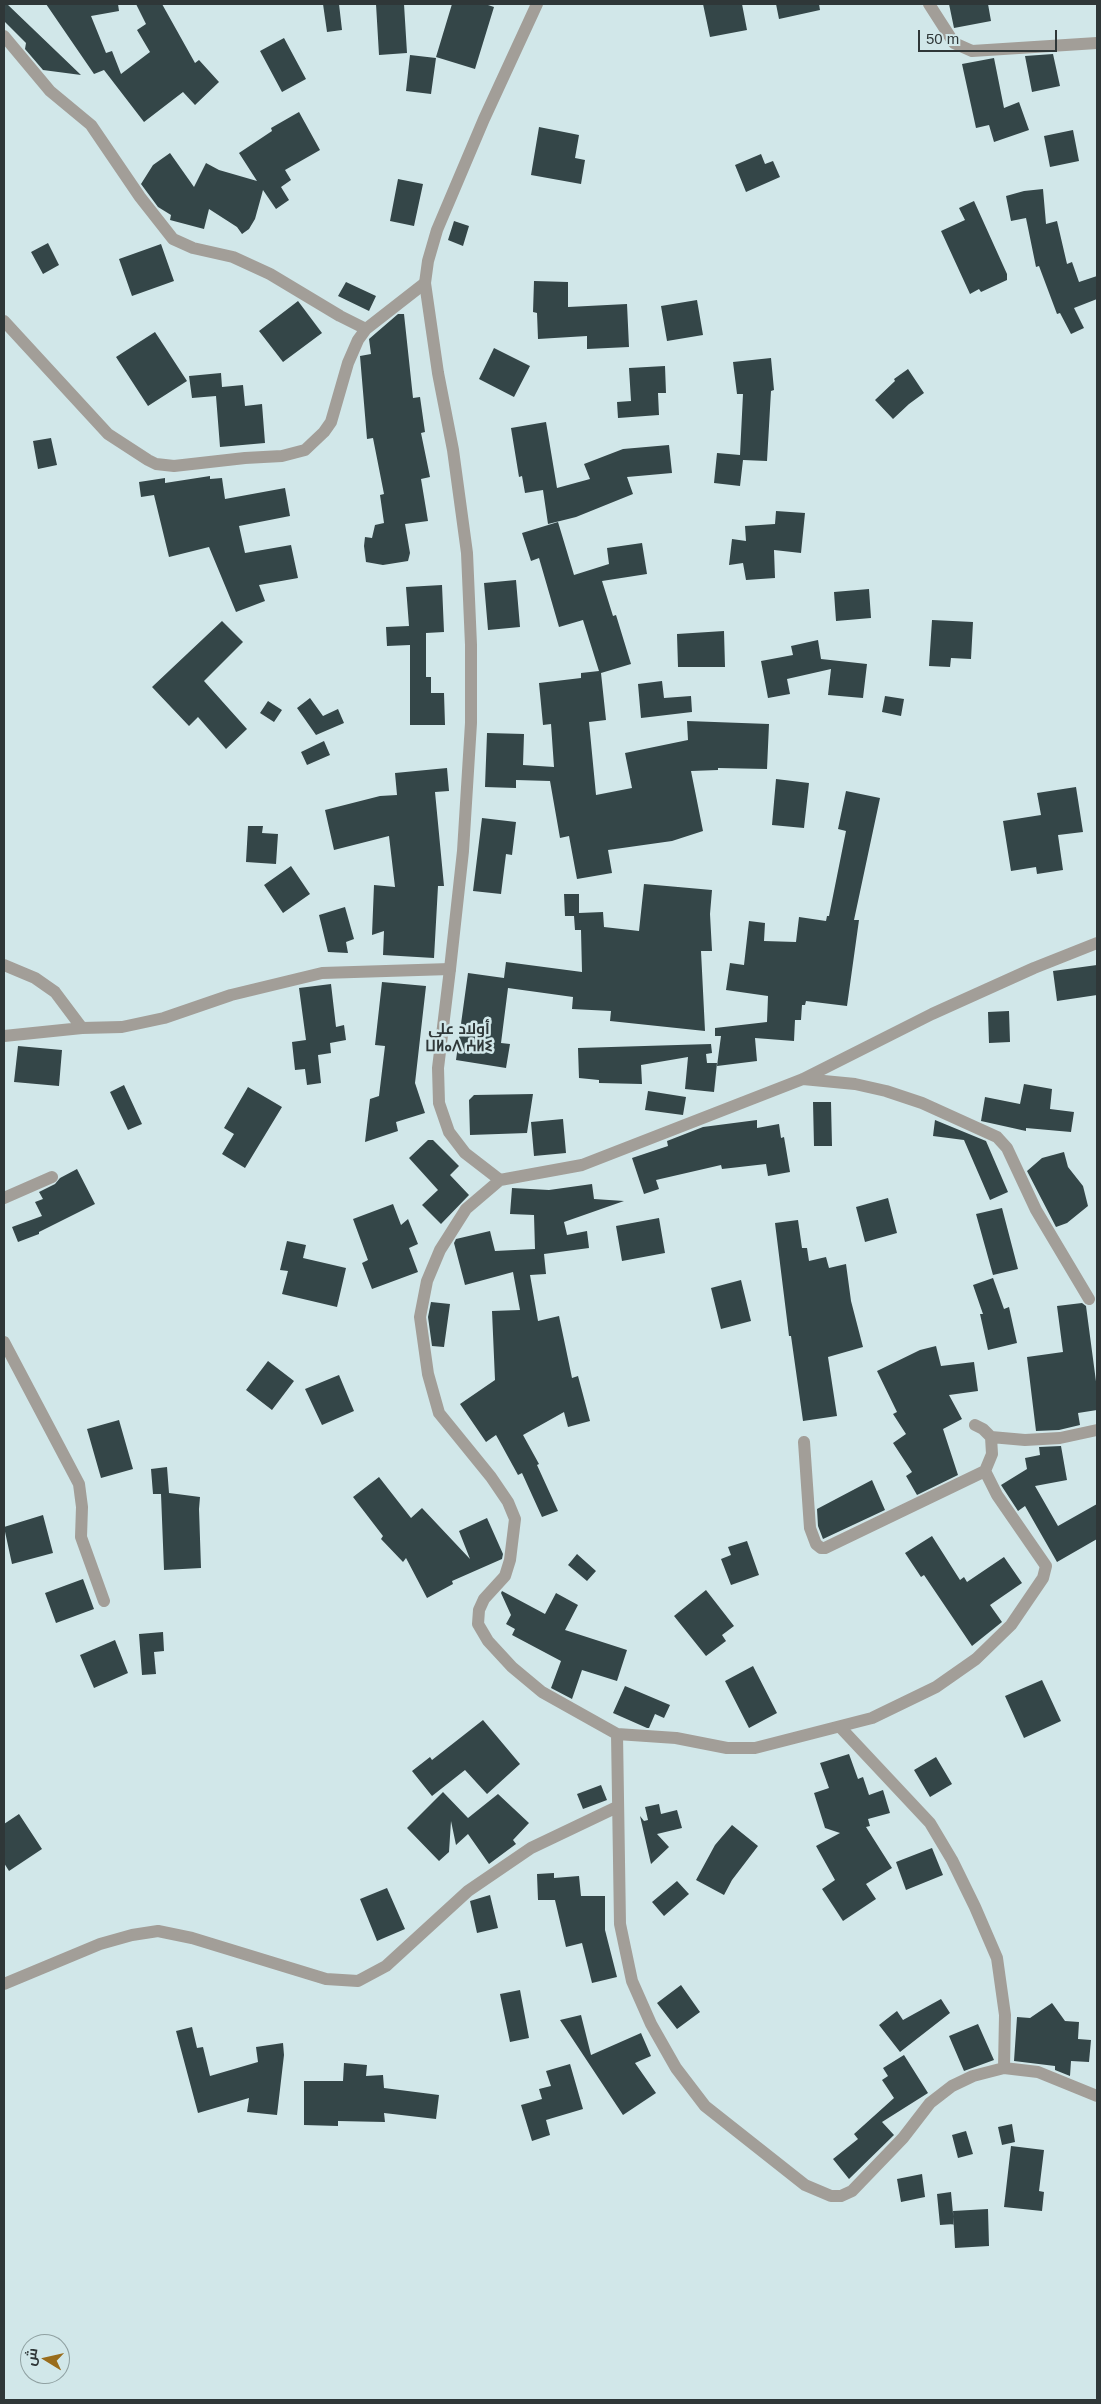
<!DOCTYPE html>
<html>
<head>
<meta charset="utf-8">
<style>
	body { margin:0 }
	#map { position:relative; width:1101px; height:2404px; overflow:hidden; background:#d1e7e9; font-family:Helvetica,Cairo,sans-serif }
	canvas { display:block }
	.frame { position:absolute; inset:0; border:5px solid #2f3738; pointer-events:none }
	.north { position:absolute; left:20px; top:2334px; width:50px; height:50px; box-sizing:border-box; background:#d1e7e9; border:1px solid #90a1a2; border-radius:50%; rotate:279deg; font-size:14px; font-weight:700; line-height:20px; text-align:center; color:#2f3738 }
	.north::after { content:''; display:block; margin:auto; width:18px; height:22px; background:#996c1b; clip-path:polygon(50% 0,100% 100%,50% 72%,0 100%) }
	.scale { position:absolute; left:918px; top:30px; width:139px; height:22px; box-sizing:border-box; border:2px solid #2f3738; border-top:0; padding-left:6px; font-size:15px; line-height:18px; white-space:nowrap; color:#2f3738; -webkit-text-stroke:4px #d1e7e9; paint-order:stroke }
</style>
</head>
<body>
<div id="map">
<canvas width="1101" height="2404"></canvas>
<div class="frame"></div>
<div class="north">ش</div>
<div class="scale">50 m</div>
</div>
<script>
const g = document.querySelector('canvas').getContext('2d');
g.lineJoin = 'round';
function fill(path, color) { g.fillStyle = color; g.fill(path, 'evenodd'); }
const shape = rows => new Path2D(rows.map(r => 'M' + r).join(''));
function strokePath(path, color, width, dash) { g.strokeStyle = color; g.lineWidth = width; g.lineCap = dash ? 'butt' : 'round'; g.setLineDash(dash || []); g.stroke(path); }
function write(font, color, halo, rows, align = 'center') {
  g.font = font + ' Helvetica,Cairo,"Noto Sans Tifinagh",sans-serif'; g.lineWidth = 5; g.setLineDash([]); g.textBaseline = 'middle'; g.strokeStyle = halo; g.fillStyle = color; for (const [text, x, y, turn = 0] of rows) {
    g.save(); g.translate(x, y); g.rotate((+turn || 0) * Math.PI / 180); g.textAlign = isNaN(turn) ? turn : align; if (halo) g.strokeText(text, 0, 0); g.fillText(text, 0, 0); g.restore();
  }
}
const building = shape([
	[4,4,7,4,81,75,43,70,25,49,26,43,4,21],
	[46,4,118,4,119,11,91,16,106,53,112,51,121,74,150,52,137,30,146,24,136,4,162,4,195,63,199,60,219,82,195,105,183,92,144,122,104,70,94,74],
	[323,4,339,4,342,30,327,32],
	[376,4,404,4,407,53,379,55],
	[452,4,485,4,494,7,475,69,436,57],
	[703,4,742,4,747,30,710,37],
	[776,4,819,4,820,10,779,19],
	[949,4,988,4,991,21,954,28],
	[284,38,306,79,282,92,260,51],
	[1053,54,1060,86,1032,92,1025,56],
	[410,55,436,58,431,94,406,91],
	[994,58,1004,108,1019,102,1029,130,994,142,989,125,976,128,962,64],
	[299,112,320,150,285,170,291,180,281,187,289,200,276,209,263,190,255,219,249,229,242,234,237,227,209,209,204,229,170,220,171,215,158,207,141,184,153,165,170,153,194,187,206,163,219,170,257,181,239,153,272,131,271,128],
	[539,127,579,135,575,158,585,160,581,184,531,175],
	[1073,130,1079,161,1050,167,1044,136],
	[761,154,765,164,773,161,780,177,746,192,735,165],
	[398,179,423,184,414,226,390,221],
	[1043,189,1046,224,1057,221,1067,264,1072,262,1079,282,1097,276,1097,299,1074,308,1084,328,1071,334,1060,313,1057,314,1039,266,1036,267,1026,218,1011,221,1006,196,1024,191],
	[974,201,1007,274,1007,280,981,292,979,289,970,294,941,231,965,220,959,208],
	[454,221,469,226,463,246,448,240],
	[48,243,59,265,43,274,31,252],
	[161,244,174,281,132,296,119,259],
	[534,281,568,282,568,307,627,304,629,347,587,349,587,336,538,339,537,313,533,312],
	[346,282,376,296,369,311,338,296],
	[697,300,703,335,667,341,661,306],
	[298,301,322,333,283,362,259,331],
	[398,314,404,314,413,398,420,397,425,432,421,433,430,477,421,479,428,521,405,524,410,553,408,561,383,565,366,562,364,546,365,537,372,538,375,525,384,523,380,495,384,494,373,438,367,439,360,356,371,354,369,339],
	[155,332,187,381,148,406,116,357],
	[494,348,530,366,514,397,479,379],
	[771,358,774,390,771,391,767,461,743,460,740,486,714,483,717,453,740,455,743,394,737,394,733,362],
	[665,366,666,393,658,393,659,415,618,418,617,402,631,401,629,368],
	[908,369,924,393,909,404,893,419,875,400,895,381,894,379],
	[221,373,222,387,243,385,245,406,262,404,265,443,220,447,216,396,192,398,189,376],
	[546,422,557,488,590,479,584,464,623,449,669,445,672,473,627,477,633,494,576,517,548,524,543,490,525,493,522,476,519,477,511,428],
	[51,438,57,465,38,469,33,441],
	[210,476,210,479,222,478,225,499,285,488,290,516,239,526,245,553,291,545,298,578,259,585,265,601,236,612,209,547,169,557,154,495,141,497,139,482,165,478,165,483],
	[776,511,805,513,801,553,774,550,775,578,746,580,743,563,729,565,732,539,746,541,745,526,775,524],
	[558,522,574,575,609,564,607,548,642,543,647,574,602,581,613,616,616,615,631,664,601,673,606,720,589,722,596,795,632,788,625,753,688,740,687,721,769,724,767,769,718,768,718,770,691,771,703,831,672,841,608,850,612,873,577,879,569,836,560,838,550,781,516,780,516,788,485,787,487,733,524,734,523,765,554,767,551,724,543,725,539,683,581,678,581,673,599,671,583,620,559,627,539,558,531,561,522,533],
	[516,580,520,627,488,630,484,583],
	[442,585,444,632,426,633,426,677,431,677,431,693,444,693,445,725,410,725,410,645,387,646,386,627,409,626,406,587],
	[869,589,871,618,836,621,834,592],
	[932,620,973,622,971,659,951,658,950,667,929,666],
	[222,621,243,642,204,681,247,729,226,749,198,717,189,726,152,687],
	[724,631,725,667,678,667,677,634],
	[818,640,821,659,867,664,863,698,828,695,831,669,787,679,790,694,768,698,761,661,793,655,791,646],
	[662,681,664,698,691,696,692,712,641,718,638,684],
	[885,696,904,699,901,716,882,712],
	[310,698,323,716,338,709,344,723,316,735,297,708],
	[268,701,282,710,274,722,260,713],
	[324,741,330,755,307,765,301,752],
	[447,768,449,791,435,792,444,886,438,886,434,958,383,955,384,931,372,935,374,885,395,887,389,836,334,850,325,810,380,796,397,795,395,773],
	[776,779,809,783,804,828,772,825],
	[1076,787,1083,832,1058,835,1063,870,1037,874,1036,867,1011,871,1003,821,1041,815,1037,793],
	[846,791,880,798,854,920,859,920,847,1006,806,1001,805,1005,802,1005,801,1020,795,1020,794,1041,755,1038,757,1061,717,1066,721,1036,715,1036,715,1028,767,1022,768,996,726,990,730,963,744,965,749,921,765,923,764,941,796,942,799,917,826,921,827,916,829,916,846,831,838,829],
	[482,818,516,822,512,855,506,854,501,894,473,891],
	[248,826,263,826,262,833,278,834,276,864,246,862],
	[291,866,310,894,283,913,264,885],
	[644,884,712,890,710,914,712,951,701,951,705,1031,610,1021,611,1011,572,1009,573,997,508,988,501,1043,510,1044,506,1068,456,1060,468,973,504,978,506,962,582,972,581,930,575,930,574,916,565,916,564,894,579,894,579,913,603,912,604,927,639,931],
	[345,907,354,939,346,942,348,953,328,952,319,915],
	[1097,965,1097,995,1057,1001,1053,971],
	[382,982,426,986,415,1083,425,1113,396,1122,398,1131,365,1142,370,1099,379,1096,385,1046,375,1045],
	[331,984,336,1027,344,1025,346,1040,330,1043,331,1053,318,1055,321,1083,307,1085,305,1069,295,1070,292,1042,306,1040,299,988],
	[1009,1011,1010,1042,989,1043,988,1012],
	[711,1044,712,1053,706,1054,707,1063,717,1063,714,1092,685,1089,688,1057,641,1065,642,1084,599,1083,599,1080,579,1078,578,1048],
	[18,1046,62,1050,59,1086,14,1082],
	[1024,1084,1052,1089,1050,1109,1074,1112,1071,1132,1026,1128,1026,1131,981,1121,985,1097,1020,1104],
	[124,1085,142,1124,128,1130,110,1092],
	[248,1087,282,1107,245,1168,222,1154,234,1134,224,1128],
	[648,1091,686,1097,683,1115,645,1110],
	[533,1094,527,1133,470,1135,469,1100,474,1095],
	[813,1102,831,1102,832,1146,814,1146],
	[563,1119,566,1153,534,1156,531,1122],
	[757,1120,757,1128,779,1124,781,1138,784,1137,790,1172,768,1176,766,1164,722,1169,721,1165,656,1180,659,1189,644,1194,632,1158,668,1146,667,1141,703,1127],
	[935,1120,986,1141,1008,1192,990,1200,964,1140,933,1136],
	[428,1140,433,1140,459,1166,450,1175,469,1195,441,1224,422,1205,438,1190,409,1158],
	[1064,1152,1068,1167,1083,1186,1088,1206,1067,1223,1056,1227,1027,1171,1042,1158],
	[77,1169,95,1204,39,1232,39,1234,18,1242,12,1227,42,1216,35,1202,43,1199,39,1192,55,1184,60,1178],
	[592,1184,594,1199,624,1201,564,1222,567,1235,587,1231,589,1248,544,1254,546,1274,530,1275,538,1321,559,1316,572,1378,578,1376,590,1421,568,1427,564,1412,523,1435,539,1464,537,1465,558,1511,542,1517,522,1473,518,1475,496,1435,486,1442,460,1404,495,1380,492,1311,520,1310,513,1272,465,1285,454,1243,456,1239,490,1231,495,1251,535,1249,534,1215,510,1214,512,1188,549,1190],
	[888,1198,897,1233,865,1242,856,1207],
	[393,1204,401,1225,408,1219,418,1244,409,1248,418,1272,372,1289,362,1263,368,1260,353,1219],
	[1002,1208,1018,1269,993,1275,976,1214],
	[659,1218,665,1253,622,1261,616,1226],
	[798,1220,802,1248,807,1248,809,1261,826,1257,829,1268,846,1264,851,1301,863,1347,828,1357,837,1416,803,1421,791,1336,789,1336,775,1223],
	[287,1241,306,1245,303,1258,346,1268,337,1307,282,1294,288,1271,280,1270],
	[993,1278,1004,1309,1009,1307,1017,1343,988,1350,980,1314,983,1314,973,1285],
	[741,1280,751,1321,721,1329,711,1288],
	[431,1302,450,1304,444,1347,432,1346,428,1317],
	[1082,1303,1086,1306,1097,1389,1097,1410,1078,1413,1080,1425,1059,1430,1036,1431,1027,1357,1063,1352,1057,1306],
	[936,1346,941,1366,974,1362,978,1391,949,1395,962,1419,943,1429,958,1475,917,1495,906,1476,912,1472,893,1443,906,1434,893,1414,897,1412,877,1371,920,1350],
	[268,1361,294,1381,272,1410,246,1390],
	[339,1375,354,1411,322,1425,305,1389],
	[119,1420,133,1469,101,1478,87,1429],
	[1061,1446,1067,1480,1035,1486,1058,1526,1097,1504,1097,1539,1057,1562,1025,1506,1018,1511,1001,1485,1027,1469,1025,1458,1040,1455,1039,1447],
	[167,1467,169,1493,200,1497,199,1509,201,1568,164,1570,161,1494,153,1494,151,1469],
	[379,1477,411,1518,422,1508,470,1559,459,1531,487,1518,503,1554,502,1559,452,1581,453,1584,427,1598,406,1558,403,1562,381,1539,383,1536,353,1497],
	[872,1480,885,1510,823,1539,818,1526,817,1509],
	[43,1515,53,1553,12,1564,4,1527],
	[932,1536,960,1580,964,1577,967,1582,1004,1557,1022,1583,990,1605,1002,1622,972,1646,924,1575,921,1577,905,1553],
	[747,1541,759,1575,731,1585,721,1559,731,1555,728,1547],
	[577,1554,596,1571,587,1581,568,1565],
	[83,1579,94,1609,56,1623,45,1593],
	[706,1590,734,1626,722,1635,726,1641,706,1656,674,1616],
	[502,1591,545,1614,556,1593,578,1605,565,1630,627,1650,617,1681,582,1670,572,1699,551,1688,561,1661,512,1635,515,1629,506,1624,511,1615,501,1593],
	[163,1632,164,1651,154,1652,156,1674,142,1675,139,1634],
	[115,1640,128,1673,94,1688,80,1655],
	[753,1666,777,1713,749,1728,725,1681],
	[1042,1680,1061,1721,1024,1738,1005,1696],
	[625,1686,670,1705,664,1718,655,1714,649,1728,647,1728,613,1713],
	[483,1720,520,1764,487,1794,465,1770,432,1796,412,1771,430,1757,432,1760],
	[849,1754,858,1779,863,1777,869,1795,883,1790,890,1813,868,1819,870,1826,866,1827,892,1868,866,1884,876,1899,843,1921,822,1889,835,1880,816,1846,840,1833,825,1828,814,1793,829,1788,820,1763],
	[936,1757,952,1784,930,1797,914,1770],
	[601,1785,607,1800,583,1809,577,1794],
	[443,1792,468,1818,498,1794,529,1823,513,1840,516,1844,489,1864,468,1834,456,1845,451,1821,449,1852,439,1861,407,1828],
	[659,1804,661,1814,677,1810,682,1828,657,1834,669,1847,651,1864,640,1816,644,1821,648,1820,645,1807],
	[19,1814,42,1849,9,1871,4,1863,4,1824],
	[732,1825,758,1846,732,1880,724,1895,696,1880,715,1845],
	[932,1848,943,1875,906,1890,896,1862],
	[554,1873,554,1878,579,1876,581,1896,605,1896,605,1930,617,1977,592,1983,582,1943,566,1947,555,1900,538,1900,537,1874],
	[677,1881,689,1894,664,1916,652,1902],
	[387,1888,405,1929,377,1941,360,1899],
	[490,1895,498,1928,477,1933,470,1901],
	[681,1985,700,2012,677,2029,657,2003],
	[520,1990,529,2038,510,2042,500,1994],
	[941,1999,950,2013,900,2052,879,2025,897,2011,903,2020],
	[1052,2003,1065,2021,1079,2022,1078,2039,1091,2040,1089,2062,1071,2061,1070,2076,1055,2070,1055,2066,1014,2061,1017,2017,1030,2018],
	[581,2015,591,2055,641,2033,651,2056,635,2063,656,2093,623,2115,560,2020],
	[978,2024,994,2060,964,2071,949,2036],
	[192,2027,197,2048,203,2047,210,2076,258,2062,256,2047,283,2043,284,2055,277,2115,247,2112,249,2098,198,2113,176,2031],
	[904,2055,928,2093,882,2122,894,2135,849,2179,833,2159,858,2139,854,2134,894,2098,882,2080,888,2076,883,2068],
	[344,2063,367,2065,366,2076,383,2075,384,2088,439,2095,436,2119,384,2113,385,2122,338,2121,338,2126,304,2125,304,2081,343,2081],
	[570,2064,583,2109,546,2120,550,2135,532,2141,521,2105,542,2099,539,2089,551,2086,546,2071],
	[1012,2124,1015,2142,1002,2145,998,2127],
	[966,2131,973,2154,958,2158,952,2135],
	[1011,2146,1044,2150,1039,2191,1044,2192,1042,2211,1004,2207],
	[922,2174,925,2197,901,2202,897,2179],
	[951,2192,954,2224,940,2225,937,2194],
	[988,2209,989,2246,955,2248,953,2211]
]);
const minor = shape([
	[929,4,954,43,972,51,1097,43],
	[4,36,50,91,91,125,140,197,173,239,193,248,233,257,270,274,340,316,366,329],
	[4,321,108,434,148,460,156,464,174,466,245,458,282,456,305,450,324,432,331,422,348,363,358,340,366,329,425,283],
	[4,965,35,978,55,992,82,1028],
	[4,1036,82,1028,122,1027,164,1018,231,995,322,973,450,969,438,1068,439,1103,449,1132,465,1153,500,1180,582,1165,803,1079,932,1014,1034,968,1097,943],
	[803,1079,855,1084,886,1091,922,1103,997,1137,1007,1148,1036,1210,1089,1299],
	[500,1180,466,1209,440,1250,427,1281,420,1317,428,1374,439,1413,491,1477,508,1502,515,1519,510,1560,505,1576,484,1599,479,1610,478,1624,488,1641,512,1667,542,1692,617,1734,620,1924,632,1981,651,2024,676,2068,705,2106,805,2185,831,2196,841,2196,852,2191,903,2138,930,2103,952,2086,973,2076,1004,2068,1038,2072,1097,2096],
	[4,1198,52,1177],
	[4,1342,79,1484,82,1507,81,1537,104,1601],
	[991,1437,1025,1440,1060,1438,1097,1430],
	[804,1442,810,1528,816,1544,821,1548,825,1548,985,1471],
	[840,1727,930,1823,952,1860,975,1907,997,1958,1005,2015,1004,2068],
	[617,1734,676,1738,727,1748,755,1748,872,1718,936,1687,976,1659,1011,1625,1043,1578,1046,1566,997,1495,985,1471,992,1454,991,1437,983,1429,975,1425],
	[4,1984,100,1944,132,1935,158,1931,192,1938,326,1979,358,1981,386,1966,468,1891,531,1848,617,1807]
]);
const tertiary = shape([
	[450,969,463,851,471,723,471,645,467,553,453,450,438,373,425,283,428,261,437,230,484,119,537,4]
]);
const quarterNames = [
	["أولاد علي",459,1030],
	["ⵡⵍⴰⴷ ⵄⵍⵉ",459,1047]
];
fill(building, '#344648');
strokePath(minor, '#a29e98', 12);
strokePath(tertiary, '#a29e98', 12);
write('bold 15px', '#2f3738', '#d1e7e9', quarterNames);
</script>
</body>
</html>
